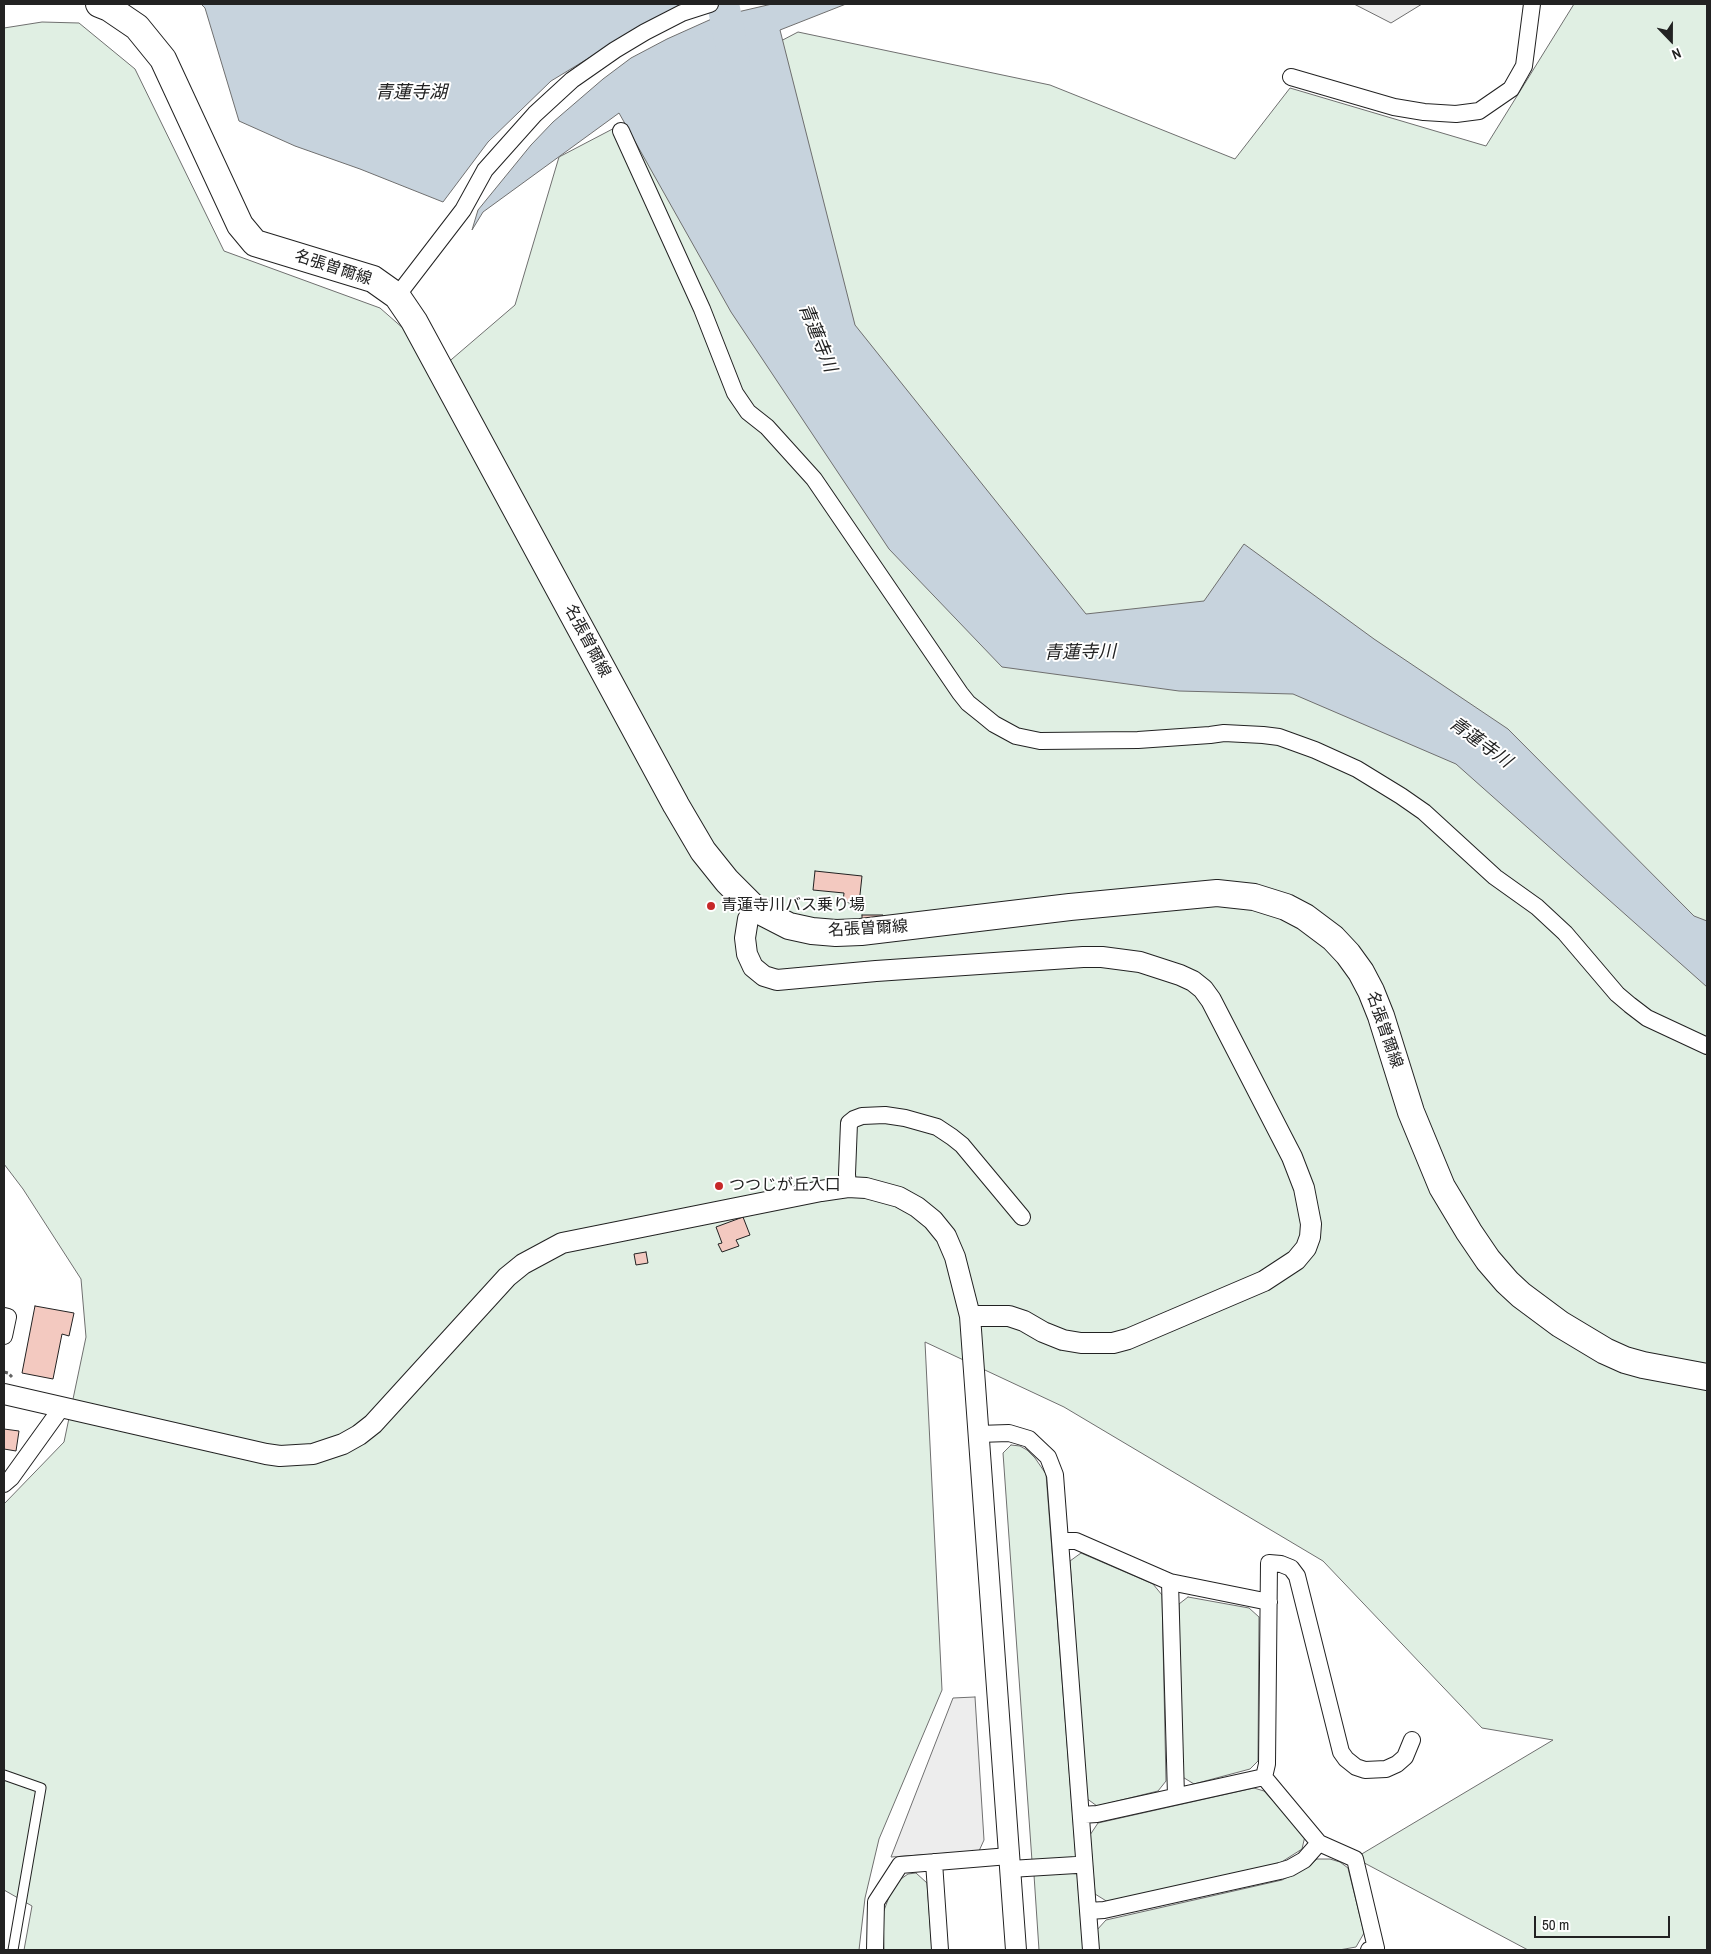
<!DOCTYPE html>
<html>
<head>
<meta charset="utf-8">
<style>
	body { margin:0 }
	#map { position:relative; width:1711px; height:1954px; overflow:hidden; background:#fff; font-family:"Archivo Narrow",sans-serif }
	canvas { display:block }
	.frame { position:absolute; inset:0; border:5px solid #222; pointer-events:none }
	.north { position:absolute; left:1646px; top:15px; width:50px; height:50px; -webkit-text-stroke:4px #fff; paint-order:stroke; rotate:158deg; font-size:14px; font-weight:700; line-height:20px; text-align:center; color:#222 }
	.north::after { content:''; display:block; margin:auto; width:18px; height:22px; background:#222; clip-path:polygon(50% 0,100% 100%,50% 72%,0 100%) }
	.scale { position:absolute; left:1534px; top:1916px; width:136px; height:22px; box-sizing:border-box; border:2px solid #222; border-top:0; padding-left:6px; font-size:15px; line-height:18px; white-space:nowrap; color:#222; -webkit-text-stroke:4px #fff; paint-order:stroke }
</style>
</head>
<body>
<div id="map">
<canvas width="1711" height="1954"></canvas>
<div class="frame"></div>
<div class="north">N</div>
<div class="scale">50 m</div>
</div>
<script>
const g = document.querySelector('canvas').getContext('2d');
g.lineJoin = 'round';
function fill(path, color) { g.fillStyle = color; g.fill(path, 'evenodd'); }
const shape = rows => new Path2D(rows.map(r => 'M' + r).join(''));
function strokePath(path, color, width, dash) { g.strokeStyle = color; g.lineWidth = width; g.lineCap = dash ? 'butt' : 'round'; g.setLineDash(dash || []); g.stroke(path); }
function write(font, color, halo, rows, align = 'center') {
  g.font = font + ' "Archivo Narrow","Noto Sans JP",sans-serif'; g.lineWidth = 4; g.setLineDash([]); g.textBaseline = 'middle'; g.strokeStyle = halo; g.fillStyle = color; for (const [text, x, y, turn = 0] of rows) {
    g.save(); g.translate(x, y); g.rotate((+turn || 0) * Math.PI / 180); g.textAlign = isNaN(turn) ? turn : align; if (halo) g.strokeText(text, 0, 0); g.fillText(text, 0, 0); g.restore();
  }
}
const green = shape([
	[1574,4,1707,4,1707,1950,1528,1950,1355,1858,1553,1740,1482,1728,1323,1561,1064,1407,925,1342,942,1690,879,1839,865,1898,859,1950,24,1950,32,1906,4,1890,4,1504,64,1442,86,1337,81,1279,23,1189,4,1164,4,28,42,22,79,23,135,69,224,251,380,308,445,365,515,305,559,157,798,32,1050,85,1235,159,1290,88,1486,146,1574,4],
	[1011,1445,1020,1446,1027,1450,1035,1458,1046,1474,1076,1858,1032,1861,1003,1453,1011,1445],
	[1081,1553,1153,1584,1162,1595,1166,1781,1158,1791,1097,1806,1086,1798,1070,1561,1081,1553],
	[1188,1597,1249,1608,1259,1617,1258,1761,1250,1769,1194,1784,1181,1776,1179,1604,1188,1597],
	[1254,1788,1264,1791,1305,1836,1302,1849,1280,1863,1108,1902,1095,1894,1090,1835,1098,1823,1254,1788],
	[1317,1859,1330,1859,1340,1862,1348,1868,1364,1933,1356,1947,1339,1950,1098,1950,1096,1931,1106,1920,1282,1880,1308,1867,1317,1859],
	[1077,1872,1083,1950,1039,1950,1034,1875,1077,1872],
	[916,1873,927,1883,932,1950,884,1950,883,1913,889,1897,898,1881,908,1874,916,1873]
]);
const parking = shape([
	[1354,4,1422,4,1391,23,1354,4],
	[975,1697,984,1840,979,1851,891,1857,953,1698,975,1697]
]);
const water = shape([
	[201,4,694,4,640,27,551,81,488,142,443,202,360,169,295,146,239,121,205,8,201,4],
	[772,4,846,4,780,30,855,325,1086,614,1204,601,1244,544,1374,639,1508,729,1694,916,1707,921,1707,987,1456,764,1293,694,1179,691,1002,667,889,549,731,312,619,113,483,212,472,230,478,210,531,145,553,122,603,79,631,58,667,39,716,17,772,4]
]);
const river = shape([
	[723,4,734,58]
]);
const building = shape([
	[815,871,862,876,859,904,843,902,844,893,813,890,815,871],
	[862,915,883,915,883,922,862,922,862,915],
	[743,1217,750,1235,736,1240,739,1246,722,1252,718,1244,722,1243,716,1227,743,1217],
	[646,1252,648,1263,636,1265,634,1254,646,1252],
	[35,1306,74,1313,69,1336,62,1334,53,1379,22,1373,35,1306],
	[4,1429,19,1431,16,1451,4,1449,4,1429]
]);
const path = shape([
	[4,1372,8,1373,12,1377]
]);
const service = shape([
	[4,1775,41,1788,13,1950]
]);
const minor = shape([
	[1291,77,1394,107,1424,112,1456,114,1479,111,1511,89,1524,66,1532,4],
	[621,131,702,309,735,393,748,412,767,427,814,479,960,693,968,703,983,715,994,724,1016,736,1040,741,1138,740,1210,735,1224,733,1263,735,1279,737,1315,750,1357,769,1401,796,1424,812,1495,877,1537,907,1565,933,1617,994,1630,1005,1647,1018,1707,1046],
	[397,296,463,210,485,170,535,114,572,80,615,50,645,32,682,13,710,4],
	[848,1187,847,1174,849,1123,854,1119,862,1116,885,1115,905,1118,937,1127,952,1137,962,1145,1022,1217],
	[4,1316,8,1317,4,1336],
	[978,1434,1009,1433,1029,1439,1048,1457,1055,1475,1091,1950],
	[4,1484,11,1478,62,1407],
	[1060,1541,1076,1541,1170,1582,1269,1602],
	[1170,1582,1176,1796],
	[1081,1815,1097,1814,1264,1777],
	[934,1862,940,1950],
	[1010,1869,1076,1865],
	[1088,1911,1104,1910,1280,1871,1290,1868,1304,1860,1319,1843],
	[875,1950,876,1902,900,1865,1009,1856],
	[1369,1950,1376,1948,1355,1859,1319,1843,1264,1777,1267,1764,1269,1563,1281,1564,1291,1568,1297,1576,1341,1752,1346,1759,1356,1767,1365,1770,1386,1769,1397,1764,1405,1757,1412,1740]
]);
const tertiary = shape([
	[754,908,748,919,745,938,747,954,753,967,764,976,777,980,876,971,1083,957,1102,957,1140,962,1180,975,1193,981,1203,989,1211,1000,1292,1157,1304,1188,1311,1224,1310,1237,1306,1248,1296,1260,1264,1281,1128,1339,1113,1343,1081,1343,1063,1340,1043,1332,1024,1321,1009,1316,970,1316],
	[4,1394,266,1454,280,1456,313,1454,343,1444,359,1435,373,1424,507,1277,523,1264,562,1243,821,1191,848,1187,866,1188,899,1197,917,1207,933,1220,946,1236,955,1257,970,1316,1016,1950]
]);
const primary = shape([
	[99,4,109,8,137,27,163,59,240,225,255,243,373,279,397,296,414,321,676,805,703,851,727,881,754,908,789,926,812,931,836,933,861,932,1070,907,1217,893,1254,897,1286,907,1305,917,1333,938,1348,954,1361,972,1371,991,1381,1016,1411,1112,1442,1187,1469,1232,1488,1260,1507,1282,1521,1295,1560,1324,1605,1351,1625,1360,1643,1365,1707,1377]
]);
const markers = [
	[711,906,5,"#c62828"],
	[719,1186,5,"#c62828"]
];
const streetNames = [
	["名張曽爾線",333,268,18],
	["名張曽爾線",587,641,62],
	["名張曽爾線",868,929,-3],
	["名張曽爾線",1384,1030,71]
];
const poiNames = [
	["青蓮寺川バス乗り場",721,906],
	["つつじが丘入口",729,1186]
];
const waterNames = [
	["青蓮寺湖",411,93],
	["青蓮寺川",817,338,68],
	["青蓮寺川",1080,653,-1],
	["青蓮寺川",1480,743,36]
];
fill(green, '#e0efe3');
strokePath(green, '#6f6f6f', 1);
fill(parking, '#ededed');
strokePath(parking, '#6f6f6f', 1);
fill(water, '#c7d3dd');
strokePath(water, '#6f6f6f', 1);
strokePath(river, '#c7d3dd', 32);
fill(building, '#f3c9c0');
strokePath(building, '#222', 1);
strokePath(service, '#222', 11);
strokePath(minor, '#222', 18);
strokePath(tertiary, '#222', 22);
strokePath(primary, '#222', 28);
strokePath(path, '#646464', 3, [4, 2.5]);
strokePath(service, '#fff', 9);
strokePath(minor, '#fff', 16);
strokePath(tertiary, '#fff', 20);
strokePath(primary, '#fff', 26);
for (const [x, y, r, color] of markers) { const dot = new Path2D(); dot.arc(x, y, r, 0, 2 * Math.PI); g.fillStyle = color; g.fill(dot); strokePath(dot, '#fff', 2); }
write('16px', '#222', '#fff', streetNames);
write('16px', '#222', '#fff', poiNames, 'left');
write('italic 18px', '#222', '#fff', waterNames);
</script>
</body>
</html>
